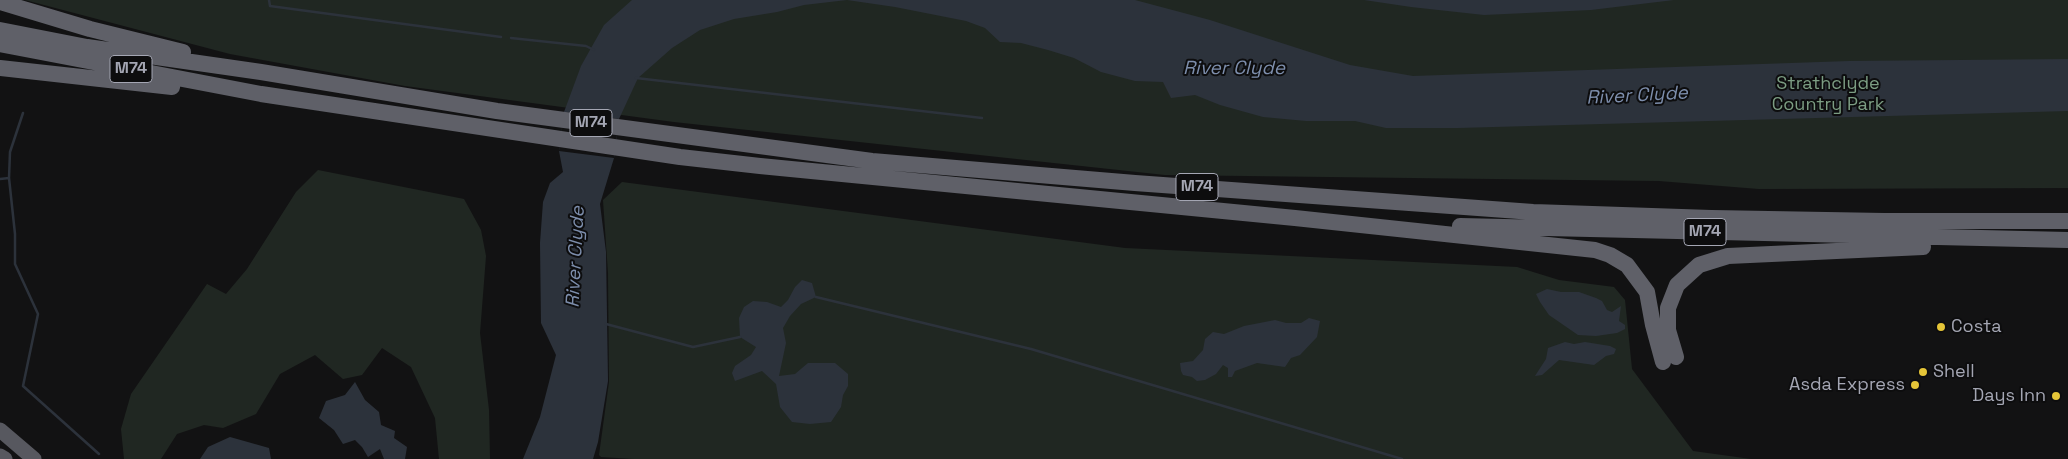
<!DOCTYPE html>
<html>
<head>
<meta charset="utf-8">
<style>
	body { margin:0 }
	canvas { display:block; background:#121213 }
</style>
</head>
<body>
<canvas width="2068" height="459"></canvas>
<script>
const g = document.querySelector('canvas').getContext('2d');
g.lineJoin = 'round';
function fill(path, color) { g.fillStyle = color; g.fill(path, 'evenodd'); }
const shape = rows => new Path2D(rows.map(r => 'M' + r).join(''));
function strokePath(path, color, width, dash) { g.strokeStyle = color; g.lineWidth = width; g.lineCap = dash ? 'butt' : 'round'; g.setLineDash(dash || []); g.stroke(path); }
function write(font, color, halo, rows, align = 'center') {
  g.font = font + ' "Space Grotesk",sans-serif'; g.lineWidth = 4; g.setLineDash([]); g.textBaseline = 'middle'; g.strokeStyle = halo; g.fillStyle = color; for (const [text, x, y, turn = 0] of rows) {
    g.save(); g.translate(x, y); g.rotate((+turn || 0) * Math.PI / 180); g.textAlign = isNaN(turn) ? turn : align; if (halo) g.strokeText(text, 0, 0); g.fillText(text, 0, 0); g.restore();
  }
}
const green = shape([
	[25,0,2068,0,2068,188,1759,189,1659,181,1165,175,674,122,405,86,230,54],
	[318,170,464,199,481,230,486,256,480,333,489,410,490,459,439,459,435,418,411,367,382,348,362,375,343,379,315,355,280,374,256,414,223,428,204,425,177,434,161,459,124,459,121,429,131,394,207,284,226,294,247,269,296,192],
	[622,182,1125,248,1517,267,1559,280,1614,287,1625,300,1632,369,1693,451,1751,459,634,459,601,457,599,455,609,382,608,273,603,200]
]);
const water = shape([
	[632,0,1135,0,1210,20,1350,65,1413,76,1849,61,2068,59,2068,111,1458,128,1386,128,1355,121,1306,121,1263,117,1220,105,1195,95,1171,98,1163,82,1135,81,1101,72,1074,58,1048,50,1021,43,1000,42,985,28,966,21,895,7,847,0,804,5,777,12,734,19,700,30,672,48,638,78,619,119,614,158,600,204,606,252,608,381,598,442,593,459,523,459,540,417,556,355,541,323,540,243,543,202,550,183,563,172,559,151,564,112,581,66,604,25],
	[1364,0,1674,0,1591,10,1484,15,1411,7],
	[802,280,812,283,816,297,801,304,790,316,783,328,786,343,779,376,795,374,808,363,835,363,848,374,848,386,843,395,841,407,831,422,810,424,792,422,780,407,776,384,762,371,735,381,732,373,735,366,751,355,756,347,740,337,739,318,744,307,753,301,767,302,781,307,788,300,795,287],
	[1547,289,1561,292,1579,292,1596,298,1602,301,1607,310,1612,312,1621,306,1619,321,1625,325,1625,329,1617,333,1596,336,1578,335,1549,315,1540,302,1536,294],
	[1309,318,1320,321,1317,337,1300,355,1291,358,1285,367,1257,363,1235,371,1232,377,1228,377,1228,368,1223,365,1216,374,1205,380,1197,381,1192,377,1183,375,1181,371,1180,363,1193,361,1203,350,1205,339,1213,332,1224,334,1244,326,1275,320,1286,323,1301,323],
	[1565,342,1574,344,1585,342,1610,346,1616,349,1614,354,1606,356,1594,365,1559,360,1542,375,1535,376,1546,359,1548,348],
	[355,382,365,400,379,412,381,425,395,431,394,438,407,447,405,459,384,459,380,449,368,457,362,447,355,440,343,444,334,430,319,418,326,401,345,395],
	[230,437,269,448,271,459,200,459,208,447]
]);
const pier = shape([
	[564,112,619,119,614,158,559,151]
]);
const stream = shape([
	[269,0,270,6,501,37],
	[511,38,586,46,594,50],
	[636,78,982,118],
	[23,113,10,152,9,178,15,234,15,264,38,314,23,386,99,454],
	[0,179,9,178],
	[816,297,1031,349,1402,459],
	[606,324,693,347,740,337]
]);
const trunk = shape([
	[0,430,34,459],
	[0,456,5,459]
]);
const motorway = shape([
	[0,2,90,29,183,52],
	[0,30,87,47,261,72,497,111,872,161,1135,183,1533,212,1711,218,1884,221,2068,221],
	[0,44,261,94,680,157,760,166,1295,218,1595,250,1610,255,1627,265,1647,292,1653,325,1663,362],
	[0,68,172,87],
	[1460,226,2068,240],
	[1676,357,1668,330,1668,308,1677,285,1699,265,1728,256,1923,247]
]);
const markers = [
	[1941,327,5,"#e5c538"],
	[1923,372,5,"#e5c538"],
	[1915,385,5,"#e5c538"],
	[2056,396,5,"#e5c538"]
];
const shields = [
	[131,69,42],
	[591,123,42],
	[1197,187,42],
	[1705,232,42]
];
const shieldNames = [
	["M74",131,69],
	["M74",591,123],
	["M74",1197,187],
	["M74",1705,232]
];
const parkNames = [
	["Strathclyde",1828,84],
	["Country Park",1828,105]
];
const poiNames = [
	["Costa",1951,327],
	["Shell",1933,372],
	["Asda Express",1905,385,"right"],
	["Days Inn",2046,396,"right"]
];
const waterNames = [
	["River Clyde",1234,69],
	["River Clyde",1637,96,-3],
	["River Clyde",576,257,-87]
];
fill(green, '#202722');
fill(water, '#2c323b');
fill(pier, '#121213');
strokePath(stream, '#2c323b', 2.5);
strokePath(trunk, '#57585f', 15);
strokePath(motorway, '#5f6068', 16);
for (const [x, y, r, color] of markers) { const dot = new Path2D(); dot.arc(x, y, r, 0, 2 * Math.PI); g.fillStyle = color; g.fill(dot); strokePath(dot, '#0d0d0e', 2); }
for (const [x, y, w] of shields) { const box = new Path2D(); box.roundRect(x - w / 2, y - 13.5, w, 27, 4); g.fillStyle = '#0d0d0e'; g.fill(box); strokePath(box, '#a4a6b3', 1); }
write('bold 16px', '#a4a6b3', null, shieldNames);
write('18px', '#7c9d83', '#0d0d0e', parkNames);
write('18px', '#a4a6b3', '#0d0d0e', poiNames, 'left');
write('italic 19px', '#7d8eac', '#0d0d0e', waterNames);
</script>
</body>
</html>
